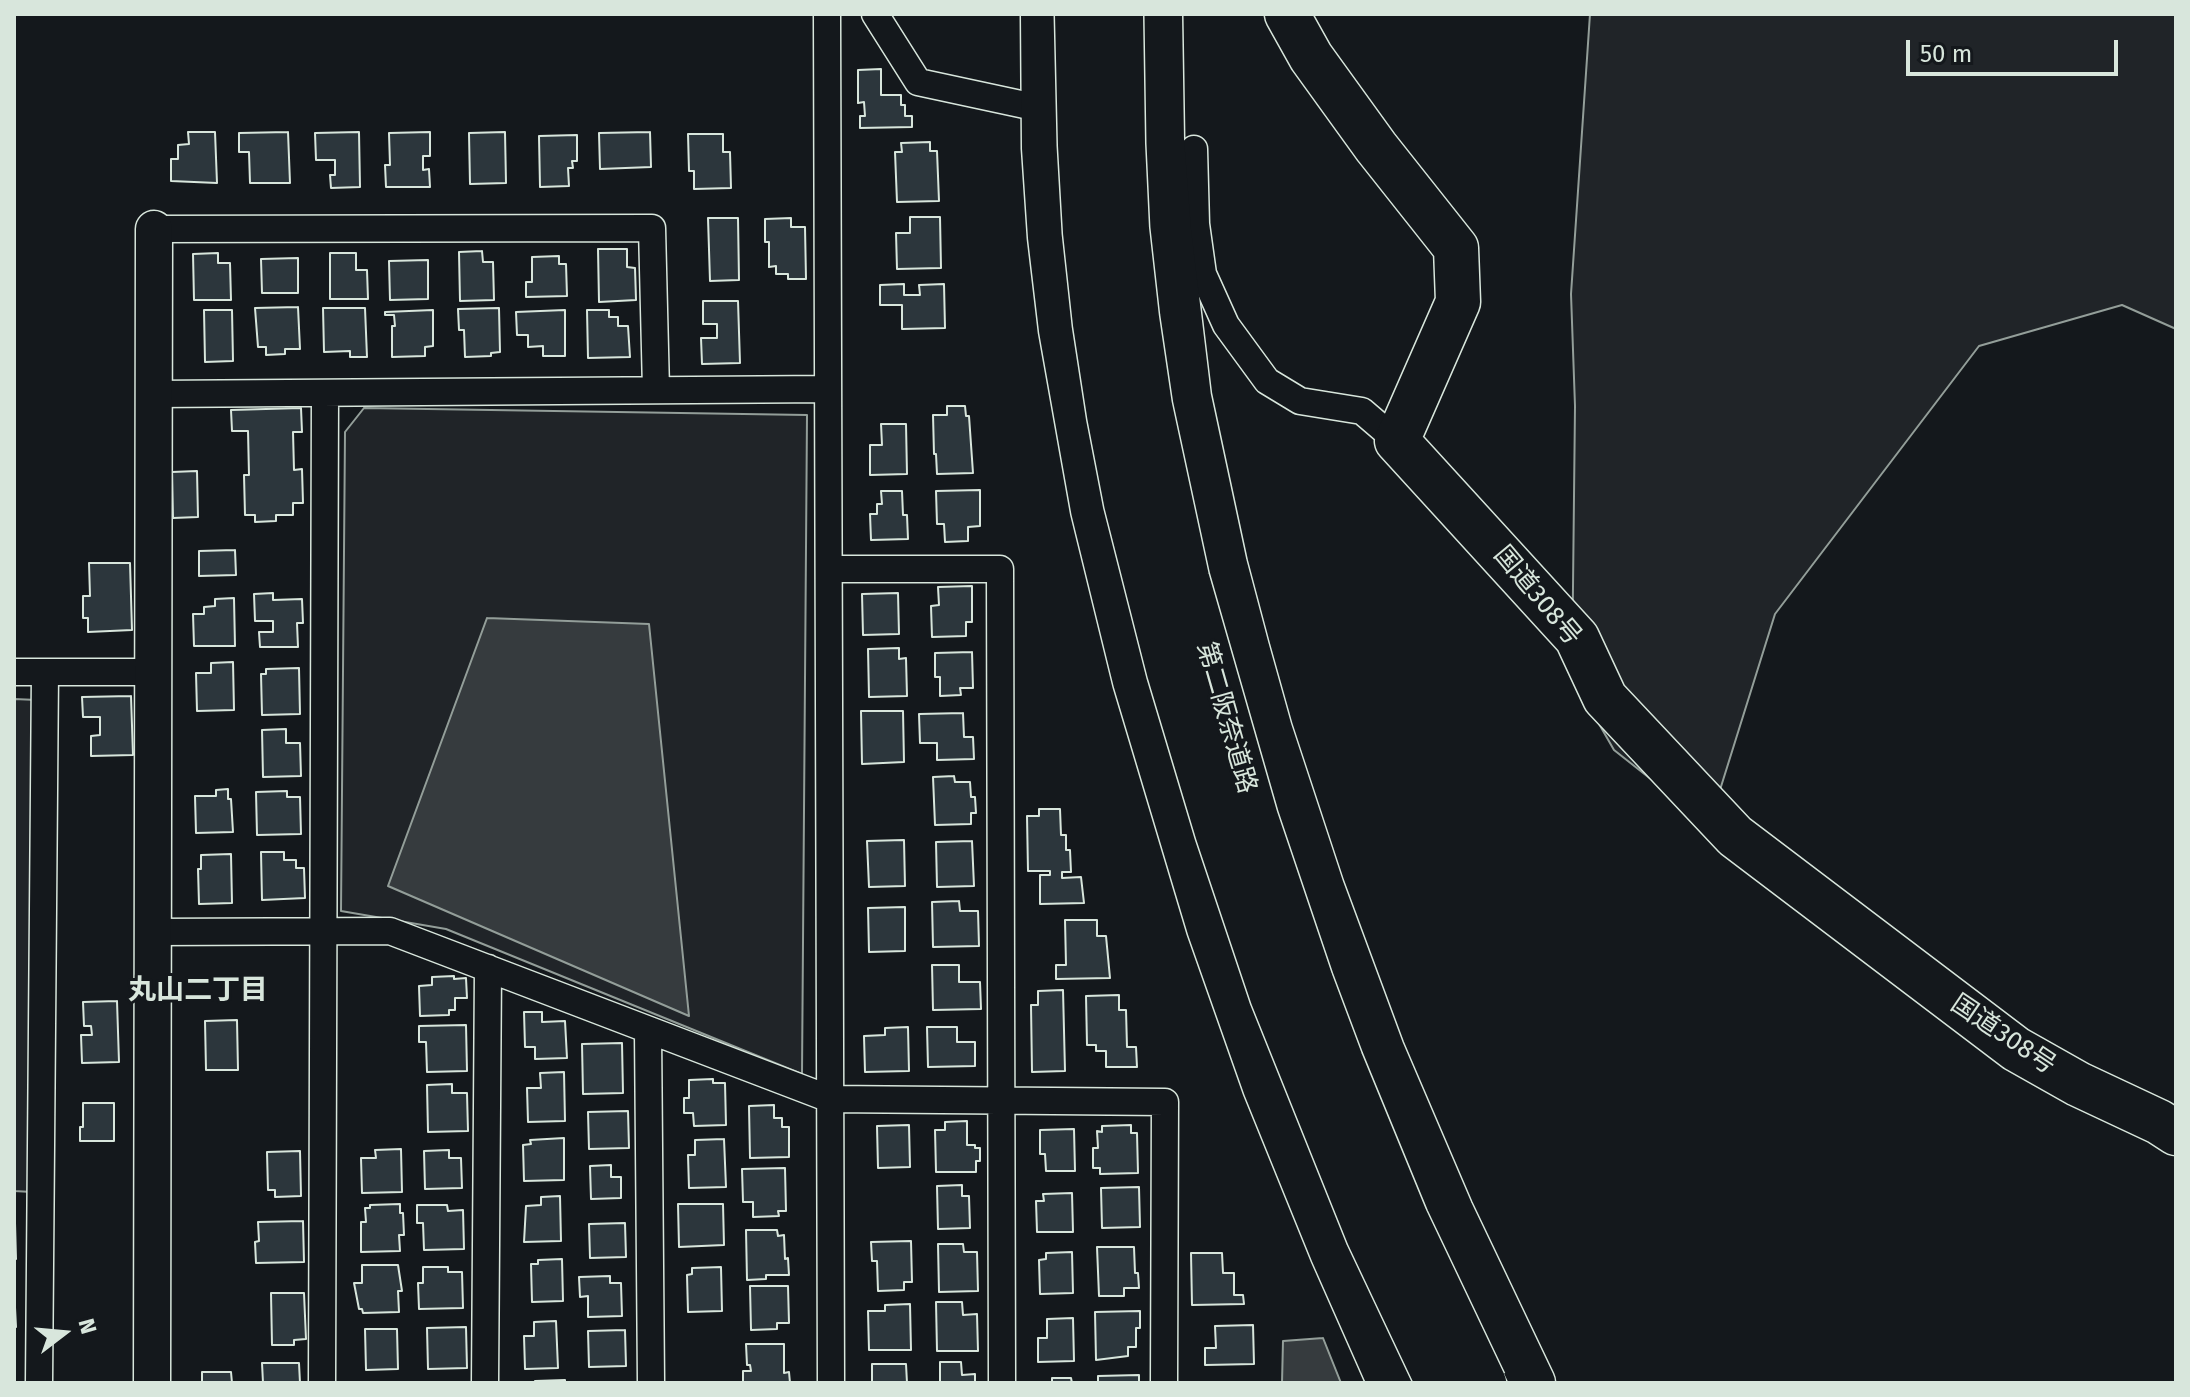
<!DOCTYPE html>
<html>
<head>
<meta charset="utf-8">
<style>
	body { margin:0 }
	#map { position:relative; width:2190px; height:1397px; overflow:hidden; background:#14181c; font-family:"Fira Sans",sans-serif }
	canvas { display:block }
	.frame { position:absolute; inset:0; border:16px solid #d8e6dc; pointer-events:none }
	.north { position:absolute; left:24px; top:1293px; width:80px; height:80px; -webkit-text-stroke:6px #14181c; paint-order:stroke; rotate:74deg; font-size:22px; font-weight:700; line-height:32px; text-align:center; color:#d8e6dc }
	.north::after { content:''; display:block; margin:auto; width:28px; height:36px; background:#d8e6dc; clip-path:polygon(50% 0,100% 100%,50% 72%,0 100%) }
	.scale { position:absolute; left:1906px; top:40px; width:212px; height:36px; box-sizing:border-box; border:4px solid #d8e6dc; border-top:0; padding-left:10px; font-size:24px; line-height:28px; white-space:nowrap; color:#d8e6dc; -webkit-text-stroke:6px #14181c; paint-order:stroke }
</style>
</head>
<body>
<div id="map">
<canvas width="2190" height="1397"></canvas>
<div class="frame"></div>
<div class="north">N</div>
<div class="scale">50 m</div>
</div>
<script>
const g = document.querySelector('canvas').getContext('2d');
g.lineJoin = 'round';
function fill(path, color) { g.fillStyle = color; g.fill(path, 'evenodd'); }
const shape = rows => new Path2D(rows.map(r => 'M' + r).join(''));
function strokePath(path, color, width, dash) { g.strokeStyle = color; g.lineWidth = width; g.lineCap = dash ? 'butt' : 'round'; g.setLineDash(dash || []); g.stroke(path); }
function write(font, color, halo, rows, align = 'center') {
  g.font = font + ' "Fira Sans","Noto Sans JP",sans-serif'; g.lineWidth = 6; g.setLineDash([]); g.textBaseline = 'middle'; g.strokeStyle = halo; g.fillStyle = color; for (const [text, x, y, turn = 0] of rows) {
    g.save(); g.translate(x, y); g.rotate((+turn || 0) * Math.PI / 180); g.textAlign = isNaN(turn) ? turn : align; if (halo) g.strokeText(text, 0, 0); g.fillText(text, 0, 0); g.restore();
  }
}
const green = shape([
	[1590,14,2176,14,2176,329,2122,305,1979,346,1775,614,1709,825,1614,750,1572,677,1575,406,1571,294,1590,14],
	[364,408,807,415,802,1074,446,929,341,911,345,432,364,408],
	[14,699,37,700,32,1192,14,1191,14,699]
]);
const water = shape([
	[487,618,649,624,689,1016,388,886,487,618],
	[1323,1338,1341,1383,1282,1383,1283,1341,1323,1338]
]);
const building = shape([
	[881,69,881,95,901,95,901,105,905,105,905,116,912,116,912,127,860,128,860,116,865,116,864,102,858,103,858,70,881,69],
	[188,132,215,132,217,183,171,181,171,159,178,159,178,145,189,144,188,132],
	[288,132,290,183,250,183,249,152,239,152,239,133,288,132],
	[359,132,360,187,331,188,330,175,335,175,335,160,316,160,315,133,359,132],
	[430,132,430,156,423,156,423,170,429,169,430,187,386,187,385,165,390,165,389,133,430,132],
	[505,132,506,183,470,184,469,133,505,132],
	[650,132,651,167,600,169,599,133,650,132],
	[688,134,723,134,723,152,730,152,731,188,694,189,694,171,689,171,688,134],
	[577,135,577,161,572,161,573,168,568,168,569,186,540,187,539,136,577,135],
	[930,142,930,151,937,151,939,201,897,202,895,152,902,152,901,143,930,142],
	[910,217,940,217,941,268,897,269,896,233,910,233,910,217],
	[708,218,738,218,739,280,710,281,708,218],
	[791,218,791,227,805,227,806,279,788,279,788,274,776,274,776,266,769,267,769,242,765,242,765,219,791,218],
	[598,249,627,249,627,267,635,268,636,300,599,302,598,249],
	[482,251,483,262,493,262,494,300,460,301,459,252,482,251],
	[218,253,218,263,230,263,231,300,194,300,193,254,218,253],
	[330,253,356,253,356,270,367,270,368,299,330,299,330,253],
	[559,256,559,264,566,264,567,296,526,297,526,282,532,282,532,257,559,256],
	[298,258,298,293,262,293,261,259,298,258],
	[428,260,428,299,390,300,389,261,428,260],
	[904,284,904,295,920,295,919,285,944,284,945,328,902,329,902,305,880,305,880,285,904,284],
	[703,301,738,301,740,363,702,364,701,338,717,338,717,324,703,324,703,301],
	[298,307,300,349,285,349,285,354,266,355,266,347,258,347,255,308,298,307],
	[323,308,365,308,367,357,350,357,350,351,324,352,323,308],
	[499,308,500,352,491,353,491,356,465,357,464,330,459,330,458,309,499,308],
	[204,310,232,310,233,361,205,362,204,310],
	[433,310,433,346,425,347,425,356,392,357,392,326,395,326,394,315,385,315,385,312,433,310],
	[565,310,565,356,543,356,543,346,528,347,528,335,517,335,516,312,565,310],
	[587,310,609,310,609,317,618,317,618,326,628,326,630,357,588,358,587,310],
	[947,406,965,406,966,416,969,416,973,473,937,474,936,454,934,454,933,415,947,415,947,406],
	[301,408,302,432,293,432,294,470,302,469,303,503,293,503,293,515,276,515,276,521,255,522,255,515,245,515,244,475,249,475,248,431,232,431,231,410,301,408],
	[881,424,906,424,907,474,870,475,870,445,882,445,881,424],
	[197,471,198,517,173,518,172,472,197,471],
	[980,490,980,526,968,527,968,541,945,542,944,524,937,524,936,491,980,490],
	[881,491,902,491,903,515,907,515,908,539,871,540,870,514,877,514,877,504,882,504,881,491],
	[235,550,236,575,199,576,199,551,235,550],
	[89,563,130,563,132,630,88,632,88,618,83,618,83,596,90,596,89,563],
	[972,586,972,622,966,622,966,636,932,637,931,606,939,605,938,587,972,586],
	[273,593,273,600,302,599,303,623,297,623,298,647,260,647,259,632,273,632,273,621,255,621,254,594,273,593],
	[898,593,899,634,863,635,862,594,898,593],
	[234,598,235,646,194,646,193,614,204,614,204,607,215,606,215,599,234,598],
	[899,648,899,659,906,658,907,696,869,697,868,649,899,648],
	[972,652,973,688,960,688,961,695,940,696,940,677,935,677,935,653,972,652],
	[233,662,234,710,197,711,196,673,211,673,211,663,233,662],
	[299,668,300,714,262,715,261,674,266,674,266,669,299,668],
	[131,696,133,755,91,756,91,736,100,735,100,717,83,717,82,697,131,696],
	[861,711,903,711,904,762,862,764,861,711],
	[963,713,964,737,973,737,974,759,937,760,937,743,920,743,919,714,963,713],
	[286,729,286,743,300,743,301,776,263,777,262,730,286,729],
	[954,776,955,782,970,782,971,797,975,797,976,813,971,813,971,824,935,825,933,777,954,776],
	[228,789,228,799,231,799,233,832,196,833,195,796,216,796,216,790,228,789],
	[287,791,287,797,300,797,301,834,257,835,256,792,287,791],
	[1039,809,1060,809,1061,835,1066,835,1066,850,1070,850,1071,872,1062,872,1062,878,1081,877,1084,903,1040,904,1040,875,1050,875,1050,871,1028,871,1027,816,1039,816,1039,809],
	[904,840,905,886,869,887,867,841,904,840],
	[972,841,974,886,937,887,936,842,972,841],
	[261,852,284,852,284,860,296,860,296,868,304,868,305,898,262,900,261,852],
	[231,854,232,903,199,904,198,869,201,869,201,855,231,854],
	[959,901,960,911,978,911,979,946,933,947,932,902,959,901],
	[905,907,905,951,869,952,868,908,905,907],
	[1065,920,1097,920,1097,936,1106,936,1110,978,1056,979,1056,965,1066,965,1065,920],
	[932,965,959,965,959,982,980,982,981,1009,933,1010,932,965],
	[454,976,454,979,466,978,467,998,455,998,455,1010,449,1010,449,1015,420,1016,419,986,432,985,432,977,454,976],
	[1063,990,1065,1071,1032,1072,1031,1005,1038,1005,1038,991,1063,990],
	[1119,995,1119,1010,1126,1010,1127,1047,1136,1047,1137,1067,1106,1067,1106,1051,1096,1051,1096,1045,1087,1045,1086,996,1119,995],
	[117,1001,119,1062,82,1063,81,1035,92,1035,91,1026,84,1026,83,1002,117,1001],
	[524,1012,542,1012,542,1022,565,1021,567,1058,535,1059,535,1047,525,1047,524,1012],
	[237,1020,238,1070,206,1070,205,1021,237,1020],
	[466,1025,467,1071,427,1072,426,1042,419,1042,419,1026,466,1025],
	[908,1027,909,1071,865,1072,864,1036,885,1035,885,1028,908,1027],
	[927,1027,957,1027,957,1042,975,1042,975,1066,928,1067,927,1027],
	[622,1043,623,1093,583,1094,582,1044,622,1043],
	[564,1072,565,1121,528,1122,527,1088,541,1088,540,1073,564,1072],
	[713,1079,713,1083,725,1083,726,1125,694,1126,693,1113,684,1113,684,1098,689,1098,689,1080,713,1079],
	[452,1084,452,1093,467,1093,468,1131,428,1132,427,1085,452,1084],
	[83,1103,114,1103,114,1141,80,1141,80,1127,83,1127,83,1103],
	[774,1105,774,1118,782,1118,782,1127,789,1127,789,1157,750,1158,749,1106,774,1105],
	[628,1111,629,1148,589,1149,588,1112,628,1111],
	[967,1121,967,1145,975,1145,975,1148,980,1148,980,1161,976,1161,976,1172,936,1172,935,1130,945,1130,945,1122,967,1121],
	[909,1125,910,1167,878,1168,877,1126,909,1125],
	[1131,1125,1131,1133,1137,1133,1138,1173,1100,1174,1100,1168,1093,1168,1093,1148,1098,1148,1097,1131,1102,1132,1102,1126,1131,1125],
	[1074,1129,1075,1171,1046,1171,1045,1154,1040,1154,1040,1130,1074,1129],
	[564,1138,564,1180,524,1181,523,1145,531,1144,530,1140,564,1138],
	[724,1139,726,1187,689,1188,688,1155,695,1155,695,1140,724,1139],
	[401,1149,402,1192,362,1193,361,1158,376,1158,375,1150,401,1149],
	[449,1150,449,1158,461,1158,462,1188,425,1189,424,1151,449,1150],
	[300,1151,301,1196,275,1197,275,1190,268,1190,267,1152,300,1151],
	[611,1165,611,1177,621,1177,621,1198,591,1199,590,1166,611,1165],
	[785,1168,786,1211,778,1211,779,1216,753,1217,753,1202,743,1202,742,1169,785,1168],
	[962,1185,962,1196,969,1196,970,1228,938,1229,937,1186,962,1185],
	[1139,1187,1140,1227,1102,1228,1101,1188,1139,1187],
	[1072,1193,1073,1232,1037,1232,1036,1201,1044,1201,1043,1194,1072,1193],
	[560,1196,561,1241,524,1242,526,1206,541,1205,541,1197,560,1196],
	[400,1204,400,1213,403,1213,404,1235,399,1235,400,1251,361,1252,361,1222,366,1222,365,1208,370,1208,370,1205,400,1204],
	[678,1204,723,1204,724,1245,679,1247,678,1204],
	[417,1205,447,1205,448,1211,463,1210,464,1249,424,1250,423,1223,417,1223,417,1205],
	[303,1221,304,1262,256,1263,255,1242,259,1241,258,1222,303,1221],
	[14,1223,15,1223,16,1259,14,1259,14,1223],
	[625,1223,626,1257,590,1258,589,1224,625,1223],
	[746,1230,777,1230,778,1236,784,1235,785,1259,788,1258,789,1275,766,1275,766,1279,747,1280,746,1230],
	[911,1241,912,1282,904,1282,904,1290,878,1291,877,1261,872,1261,871,1242,911,1241],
	[938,1244,963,1244,964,1252,977,1252,978,1291,939,1292,938,1244],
	[1097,1247,1134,1247,1135,1273,1138,1273,1139,1288,1124,1288,1124,1296,1099,1296,1097,1247],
	[1072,1252,1073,1293,1040,1294,1039,1260,1046,1259,1046,1253,1072,1252],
	[1191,1253,1222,1253,1223,1273,1234,1273,1234,1295,1243,1295,1244,1304,1192,1305,1191,1253],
	[562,1259,563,1301,532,1302,531,1264,538,1264,538,1260,562,1259],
	[362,1265,398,1265,402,1291,398,1291,399,1312,363,1313,362,1309,359,1309,354,1283,362,1283,362,1265],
	[423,1267,448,1267,448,1272,462,1272,463,1308,419,1309,418,1283,423,1283,423,1267],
	[721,1267,722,1311,688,1312,687,1275,692,1274,692,1268,721,1267],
	[610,1276,610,1283,621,1283,622,1316,588,1317,588,1296,580,1297,579,1277,610,1276],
	[750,1286,788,1286,789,1323,777,1323,777,1329,751,1330,750,1286],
	[14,1288,16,1327,14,1327,14,1288],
	[271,1293,304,1293,306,1339,294,1340,294,1345,272,1345,271,1293],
	[936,1302,962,1302,963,1315,977,1314,978,1351,937,1351,936,1302],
	[910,1304,911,1350,869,1350,868,1311,885,1311,885,1305,910,1304],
	[1140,1311,1140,1328,1136,1328,1136,1347,1128,1347,1128,1356,1096,1360,1095,1312,1140,1311],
	[1073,1318,1074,1361,1038,1362,1038,1338,1047,1338,1047,1319,1073,1318],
	[556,1321,558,1368,525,1369,524,1336,534,1336,534,1322,556,1321],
	[1253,1325,1254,1364,1205,1365,1205,1348,1216,1348,1215,1326,1253,1325],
	[466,1327,467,1368,428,1369,427,1328,466,1327],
	[365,1329,397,1329,398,1369,366,1370,365,1329],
	[625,1330,626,1366,589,1367,588,1331,625,1330],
	[746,1344,784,1344,784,1373,789,1372,790,1383,743,1383,743,1371,751,1371,750,1365,747,1365,746,1344],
	[940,1362,961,1362,962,1375,975,1374,975,1383,940,1383,940,1362],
	[262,1363,299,1363,300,1383,263,1383,262,1363],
	[872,1364,906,1364,907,1383,872,1383,872,1364],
	[202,1372,231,1372,232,1383,239,1383,202,1383,202,1372],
	[1139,1375,1139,1383,1098,1383,1098,1376,1139,1375],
	[1052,1378,1071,1378,1072,1383,1052,1383,1052,1378],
	[565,1380,565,1383,535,1383,535,1381,565,1380]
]);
const street = shape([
	[827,14,831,1383],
	[875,14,918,82,1025,105],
	[1194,149,1196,224,1203,274,1226,325,1267,381,1300,401,1362,411,1397,441],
	[154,229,652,228,656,390],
	[154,394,828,389],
	[829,569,1000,569,1002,1383],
	[14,672,153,672],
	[153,932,390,931,830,1099,1165,1102,1164,1383],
	[648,1031,651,1383],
	[39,1383,45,672],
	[322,1383,325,393],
	[485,1383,488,968]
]);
const secondary = shape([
	[152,1383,154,229]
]);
const highway = shape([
	[1043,14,1044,148,1050,237,1061,330,1093,510,1135,681,1209,928,1265,1087,1332,1252,1390,1383],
	[1160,14,1162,140,1169,231,1189,397,1225,565,1247,648,1270,730,1322,888,1382,1050,1451,1211,1533,1383],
	[1287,14,1311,57,1376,147,1456,248,1458,302,1397,441,1577,638,1605,698,1735,836,2016,1049,2078,1084,2159,1122,2176,1133]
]);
const highwayBridge = shape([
	[1077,14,1080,145,1085,232,1095,324,1109,415,1126,503,1169,672,1217,832,1272,996,1368,1235,1438,1383],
	[1121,14,1123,144,1127,229,1137,318,1150,406,1187,578,1256,818,1311,981,1341,1061,1406,1219,1484,1383]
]);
const streetNames = [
	["国道308号",1537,596,50],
	["第二阪奈道路",1226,718,74],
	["国道308号",2003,1035,34]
];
const neighbourhoodNames = [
	["丸山二丁目",198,991]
];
fill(green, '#202428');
strokePath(green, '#939e99', 2);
fill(water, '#363b3e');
strokePath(water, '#939e99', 2);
fill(building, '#2c363c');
strokePath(building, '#d8e6dc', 2);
strokePath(street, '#d8e6dc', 29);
strokePath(secondary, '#d8e6dc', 39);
strokePath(highway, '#d8e6dc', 47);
strokePath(street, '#14181c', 26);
strokePath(secondary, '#14181c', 36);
strokePath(highway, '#14181c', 44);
strokePath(highwayBridge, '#d8e6dc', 47, []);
strokePath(highwayBridge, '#14181c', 44);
write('26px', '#d8e6dc', '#14181c', streetNames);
write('bold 28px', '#d8e6dc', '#14181c', neighbourhoodNames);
</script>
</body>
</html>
